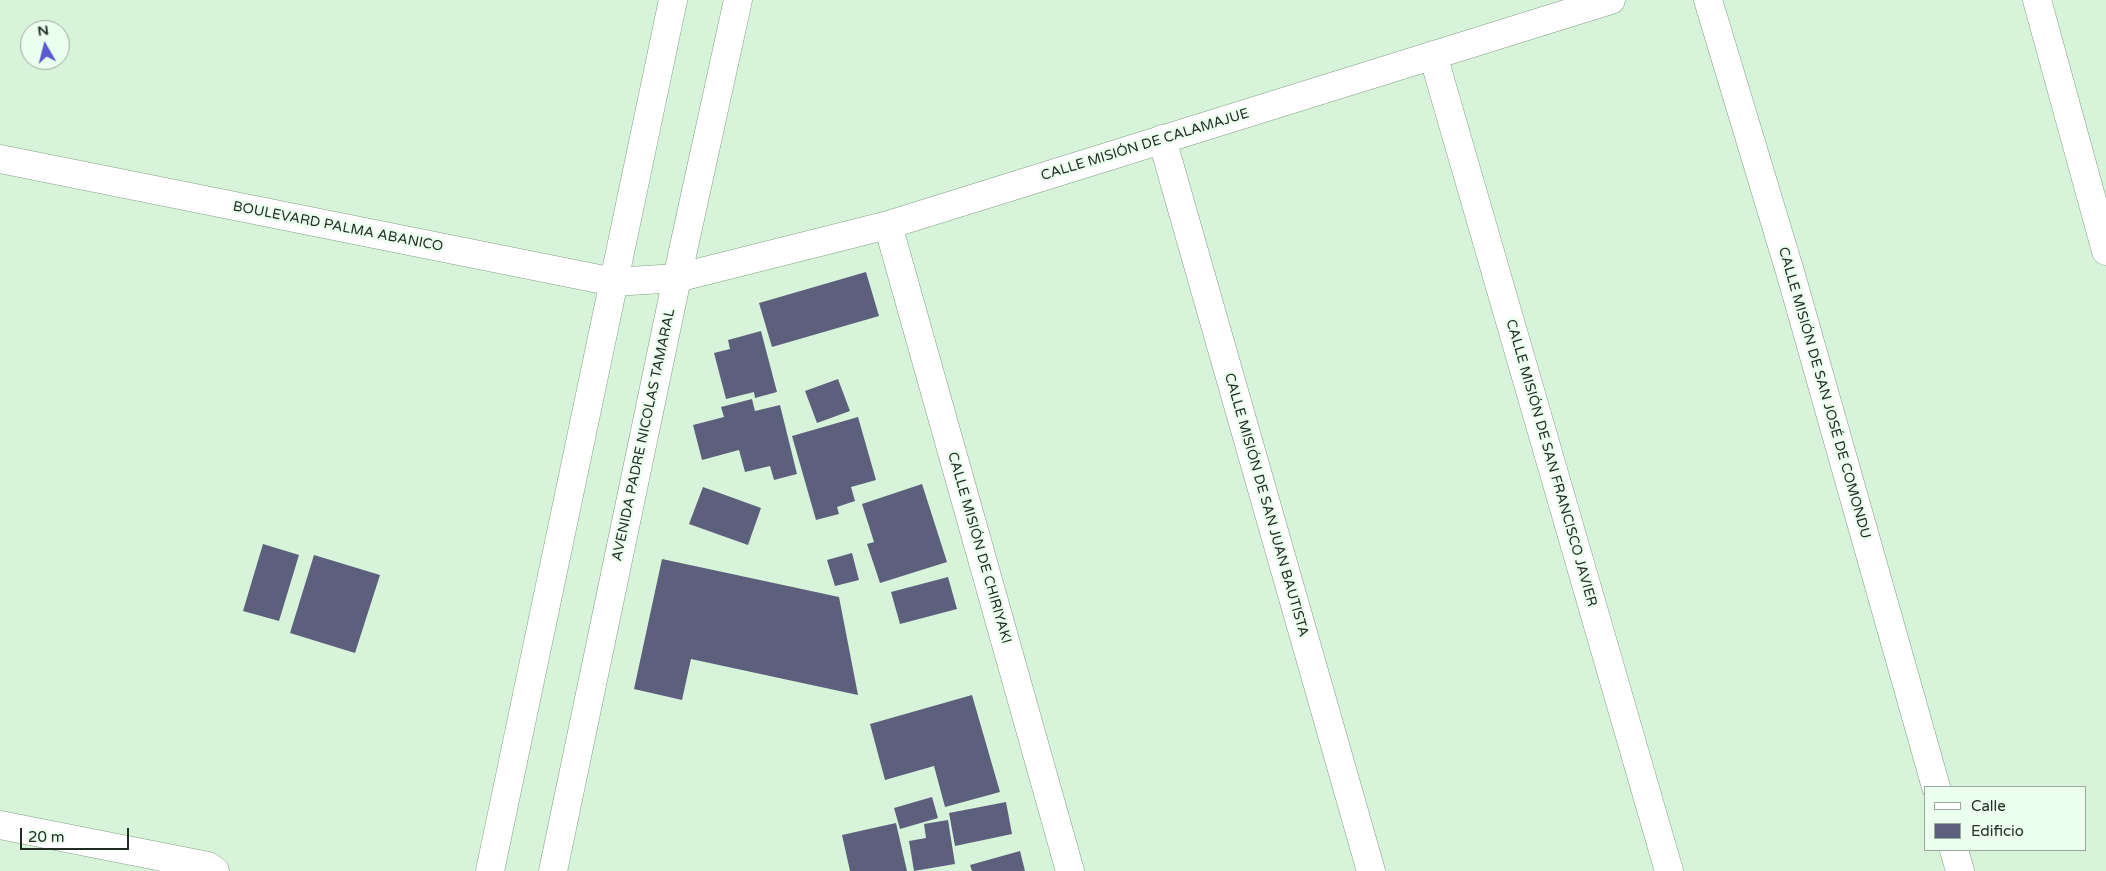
<!DOCTYPE html>
<html>
<head>
<meta charset="utf-8">
<style>
	body { margin:0 }
	#map { position:relative; width:2106px; height:871px; overflow:hidden; background:#d7f4da; font-family:"Varela Round",sans-serif }
	canvas { display:block }
	.legend { position:absolute; left:1924px; top:786px; width:162px; height:65px; box-sizing:border-box; background:#ecfeee; border:1px solid #9baa9d; margin:0; padding:6px 9px; list-style:none; font-size:15px; color:#222d24 }
	.legend li { display:flex; align-items:center; gap:10px; height:25px }
	.legend b { width:25px; border:1px solid #9baa9d }
	.north { position:absolute; left:20px; top:20px; width:50px; height:50px; box-sizing:border-box; background:#ecfeee; border:1px solid #9baa9d; border-radius:50%; rotate:352deg; font-size:14px; font-weight:700; line-height:20px; text-align:center; color:#222d24 }
	.north::after { content:''; display:block; margin:auto; width:18px; height:22px; background:#5c58d0; clip-path:polygon(50% 0,100% 100%,50% 72%,0 100%) }
	.scale { position:absolute; left:20px; top:828px; width:109px; height:22px; box-sizing:border-box; border:2px solid #222d24; border-top:0; padding-left:6px; font-size:15px; line-height:18px; white-space:nowrap; color:#222d24; -webkit-text-stroke:4px #ecfeee; paint-order:stroke }
</style>
</head>
<body>
<div id="map">
<canvas width="2106" height="871"></canvas>
<ul class="legend">
<li><b style="height:6px;background:#fff"></b>Calle</li>
<li><b style="height:14px;background:#5d607d"></b>Edificio</li>
</ul>
<div class="north">N</div>
<div class="scale">20 m</div>
</div>
<script>
const g = document.querySelector('canvas').getContext('2d');
g.lineJoin = 'round';
function fill(path, color) { g.fillStyle = color; g.fill(path, 'evenodd'); }
const shape = rows => new Path2D(rows.map(r => 'M' + r).join(''));
function strokePath(path, color, width, dash) { g.strokeStyle = color; g.lineWidth = width; g.lineCap = dash ? 'butt' : 'round'; g.setLineDash(dash || []); g.stroke(path); }
function write(font, color, halo, rows, align = 'center') {
  g.font = font + ' "Varela Round",sans-serif'; g.lineWidth = 5; g.setLineDash([]); g.textBaseline = 'middle'; g.strokeStyle = halo; g.fillStyle = color; for (const [text, x, y, turn = 0] of rows) {
    g.save(); g.translate(x, y); g.rotate((+turn || 0) * Math.PI / 180); g.textAlign = isNaN(turn) ? turn : align; if (halo) g.strokeText(text, 0, 0); g.fillText(text, 0, 0); g.restore();
  }
}
const building = shape([
	[866,272,879,316,772,347,759,303],
	[761,331,777,392,755,398,754,392,726,399,714,353,730,349,728,340],
	[838,379,850,411,817,423,805,391],
	[752,399,755,411,780,405,797,474,774,480,770,466,745,472,739,450,702,460,693,425,724,417,721,407],
	[858,417,876,480,851,487,855,501,837,507,839,514,816,520,792,436],
	[922,484,947,562,880,583,867,544,874,542,862,504],
	[703,487,761,508,748,545,689,524],
	[263,544,299,555,279,621,243,611],
	[852,553,859,580,835,586,827,560],
	[314,555,380,575,355,653,290,633],
	[662,559,839,597,858,695,691,659,682,700,634,689],
	[948,577,957,609,900,624,891,592],
	[972,695,1000,792,945,807,934,766,885,780,870,724],
	[932,797,938,818,900,829,894,808],
	[1006,802,1012,834,955,846,949,813],
	[948,820,955,864,914,871,909,841,926,838,924,824],
	[896,823,907,871,850,871,842,835],
	[1020,851,1025,871,972,871,970,865]
]);
const minor = shape([
	[1708,0,1791,275,1936,787],
	[2037,0,2106,251],
	[1433,55,1669,871],
	[1162,139,1371,871],
	[888,225,1070,871],
	[677,278,888,225,1611,0],
	[0,825,208,866,215,871],
	[1954,850,1960,871]
]);
const tertiary = shape([
	[0,159,614,282,677,278],
	[490,871,673,0],
	[553,871,677,278,738,0]
]);
const streetNames = [
	["CALLE MISIÓN DE CALAMAJUE",1145,145,-17],
	["BOULEVARD PALMA ABANICO",338,227,11],
	["CALLE MISIÓN DE SAN JOSÉ DE COMONDU",1824,393,74],
	["AVENIDA PADRE NICOLAS TAMARAL",644,435,-78],
	["CALLE MISIÓN DE SAN FRANCISCO JAVIER",1551,463,74],
	["CALLE MISIÓN DE SAN JUAN BAUTISTA",1266,505,74],
	["CALLE MISIÓN DE CHIRIYAKI",979,548,74]
];
fill(building, '#5d607d');
strokePath(minor, '#839e86', 29);
strokePath(tertiary, '#839e86', 29);
strokePath(minor, '#fff', 28);
strokePath(tertiary, '#fff', 28);
write('14px', '#222d24', '#ecfeee', streetNames);
</script>
</body>
</html>
